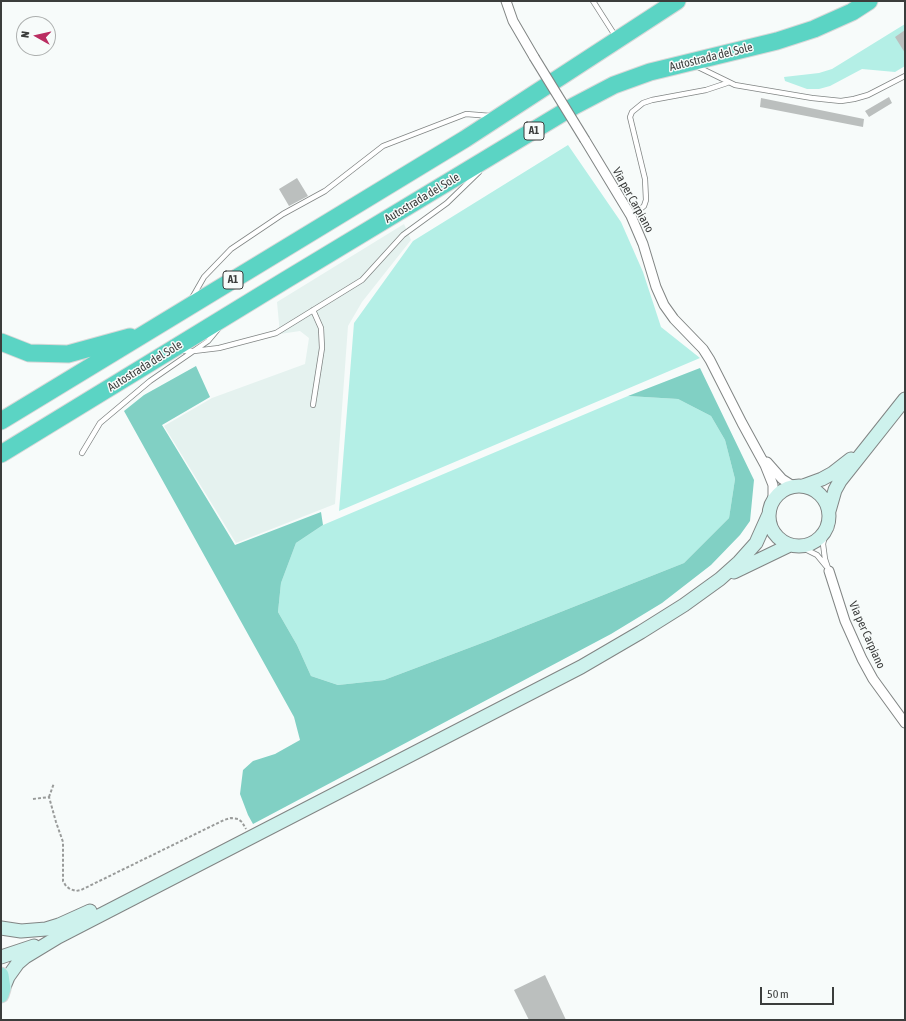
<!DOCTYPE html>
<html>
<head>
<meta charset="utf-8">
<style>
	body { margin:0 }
	#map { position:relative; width:906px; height:1021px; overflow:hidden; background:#f7fbfa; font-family:"Asap Condensed",sans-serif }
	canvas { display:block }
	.frame { position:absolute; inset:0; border:2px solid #3b3d3c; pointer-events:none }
	.north { position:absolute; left:16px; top:16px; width:40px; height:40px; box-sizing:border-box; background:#f7fbfa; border:1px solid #acafae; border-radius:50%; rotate:278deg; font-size:11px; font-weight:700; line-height:16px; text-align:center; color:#3b3d3c }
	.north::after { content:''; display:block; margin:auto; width:14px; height:18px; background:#ba2d61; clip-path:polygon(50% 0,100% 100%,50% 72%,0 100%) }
	.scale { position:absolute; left:760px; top:987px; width:74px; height:18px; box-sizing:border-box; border:2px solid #3b3d3c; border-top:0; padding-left:5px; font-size:12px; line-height:14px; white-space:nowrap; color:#3b3d3c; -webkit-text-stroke:3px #f7fbfa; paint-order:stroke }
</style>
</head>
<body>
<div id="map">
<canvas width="906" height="1021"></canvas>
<div class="frame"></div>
<div class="north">N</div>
<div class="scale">50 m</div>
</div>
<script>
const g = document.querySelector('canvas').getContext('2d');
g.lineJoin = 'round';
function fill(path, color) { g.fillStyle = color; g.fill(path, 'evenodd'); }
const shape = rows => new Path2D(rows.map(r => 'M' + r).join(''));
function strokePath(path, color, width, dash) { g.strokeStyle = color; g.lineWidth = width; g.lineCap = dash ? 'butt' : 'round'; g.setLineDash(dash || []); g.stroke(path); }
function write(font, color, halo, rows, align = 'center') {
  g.font = font + ' "Asap Condensed",sans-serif'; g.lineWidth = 3; g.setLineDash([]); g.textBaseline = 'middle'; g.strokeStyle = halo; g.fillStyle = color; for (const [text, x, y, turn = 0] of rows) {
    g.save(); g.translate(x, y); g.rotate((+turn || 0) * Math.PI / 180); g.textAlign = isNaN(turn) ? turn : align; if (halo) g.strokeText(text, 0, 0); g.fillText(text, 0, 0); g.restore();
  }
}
const built = shape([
	[404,224,411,240,362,302,348,326,335,504,236,543,164,426,212,398,305,364,309,338,300,331,280,334,277,302]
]);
const green = shape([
	[905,24,905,66,895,72,862,69,830,86,819,89,807,89,785,81,784,77,819,73,832,69],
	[568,145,621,222,643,272,661,327,700,358,339,511,354,323,413,241],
	[628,396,678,399,711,416,725,440,735,479,729,518,684,563,490,640,384,680,338,685,311,676,297,645,278,612,281,583,296,543,323,525]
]);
const forest = shape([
	[196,366,210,397,162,425,235,545,321,512,323,525,296,543,281,583,278,612,297,645,311,676,338,685,384,680,490,640,684,563,729,518,735,479,725,440,711,416,678,399,628,396,700,368,754,480,750,521,740,535,711,565,662,603,611,634,253,824,248,815,240,794,243,770,253,761,275,754,300,740,294,717,124,411,144,395]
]);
const building = shape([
	[905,30,905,53,895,37],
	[889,97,892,103,869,117,865,111],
	[761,98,864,119,863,127,760,107],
	[297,178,308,196,289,206,279,189],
	[545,975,566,1020,529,1020,514,990]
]);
const path = shape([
	[833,530,834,520],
	[49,797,54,783],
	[33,799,49,797,56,822,63,842,63,881,66,886,70,889,76,891,81,890,224,820,231,818,238,819,242,822,246,829]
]);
const service = shape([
	[593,1,616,37],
	[696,66,735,85,812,98,841,101,854,99,868,95,905,76],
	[631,216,638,211,644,206,646,200,645,179,630,117,632,112,643,103,652,100,706,90,727,83],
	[192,298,204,277,231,249,283,214,325,191,383,146,466,114,491,116],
	[181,351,194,351,219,348,276,333,362,280,403,235,447,203,479,172],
	[313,405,322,348,321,328,313,310],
	[82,453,100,423,150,381,208,341,218,329],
	[826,531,823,544,825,559,829,571],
	[801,547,817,555,826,566]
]);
const minor = shape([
	[506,1,513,21,534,57],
	[585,140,631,216,643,244,656,287,664,305,674,319,703,349,710,360,742,423,765,465,773,485,773,500],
	[767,462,782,479,793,486],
	[829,571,845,621,862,659,873,679,905,723]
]);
const secondary = shape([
	'769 516a30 30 0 1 1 60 0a30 30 0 1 1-60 0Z',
	[803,486,822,479,833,473,851,459],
	[829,511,835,490,840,481,905,399],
	[734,572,790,545],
	[1,928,21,931,46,929,59,925,90,911],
	[1,957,34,946],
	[3,989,8,977,18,963,25,957,58,937,581,667,641,632,684,605,720,579,739,562,756,543,769,514]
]);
const primary = shape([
	[1,975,3,989,1,995]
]);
const motorway = shape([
	[1,342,29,353,68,354,130,337],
	[1,421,465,139,677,1],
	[1,454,284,281,574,106,614,85,650,72,777,41,814,29,852,12,869,1]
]);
const minorBridge = shape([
	[534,57,585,140]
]);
const shields = [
	[534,131,20],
	[233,280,20]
];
const shieldNames = [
	["A1",534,131],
	["A1",233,280]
];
const streetNames = [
	["Autostrada del Sole",711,57,-14],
	["Autostrada del Sole",422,198,-31],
	["Via per Carpiano",633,200,61],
	["Autostrada del Sole",145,366,-32],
	["Via per Carpiano",867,635,66]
];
fill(built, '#e5f2ef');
fill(green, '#b4efe6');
fill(forest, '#81d0c4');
fill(building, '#bbbfbe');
strokePath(service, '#818584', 6);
strokePath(minor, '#818584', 11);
strokePath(secondary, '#818584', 15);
strokePath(primary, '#d8d8d8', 17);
strokePath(motorway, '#d8d8d8', 19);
strokePath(path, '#999b9a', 2, [3, 2]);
strokePath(service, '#fff', 4.5);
strokePath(minor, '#fff', 9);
strokePath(secondary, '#cef2ed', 13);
strokePath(primary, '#9de5dc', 15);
strokePath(motorway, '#5bd4c4', 17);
strokePath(minorBridge, '#818584', 11, []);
strokePath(minorBridge, '#fff', 9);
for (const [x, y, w] of shields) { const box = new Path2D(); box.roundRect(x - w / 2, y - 9, w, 18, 3); g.fillStyle = '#f7fbfa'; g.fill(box); strokePath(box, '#3b3d3c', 1); }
write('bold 11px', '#3b3d3c', null, shieldNames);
write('12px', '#3b3d3c', '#f7fbfa', streetNames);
</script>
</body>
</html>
